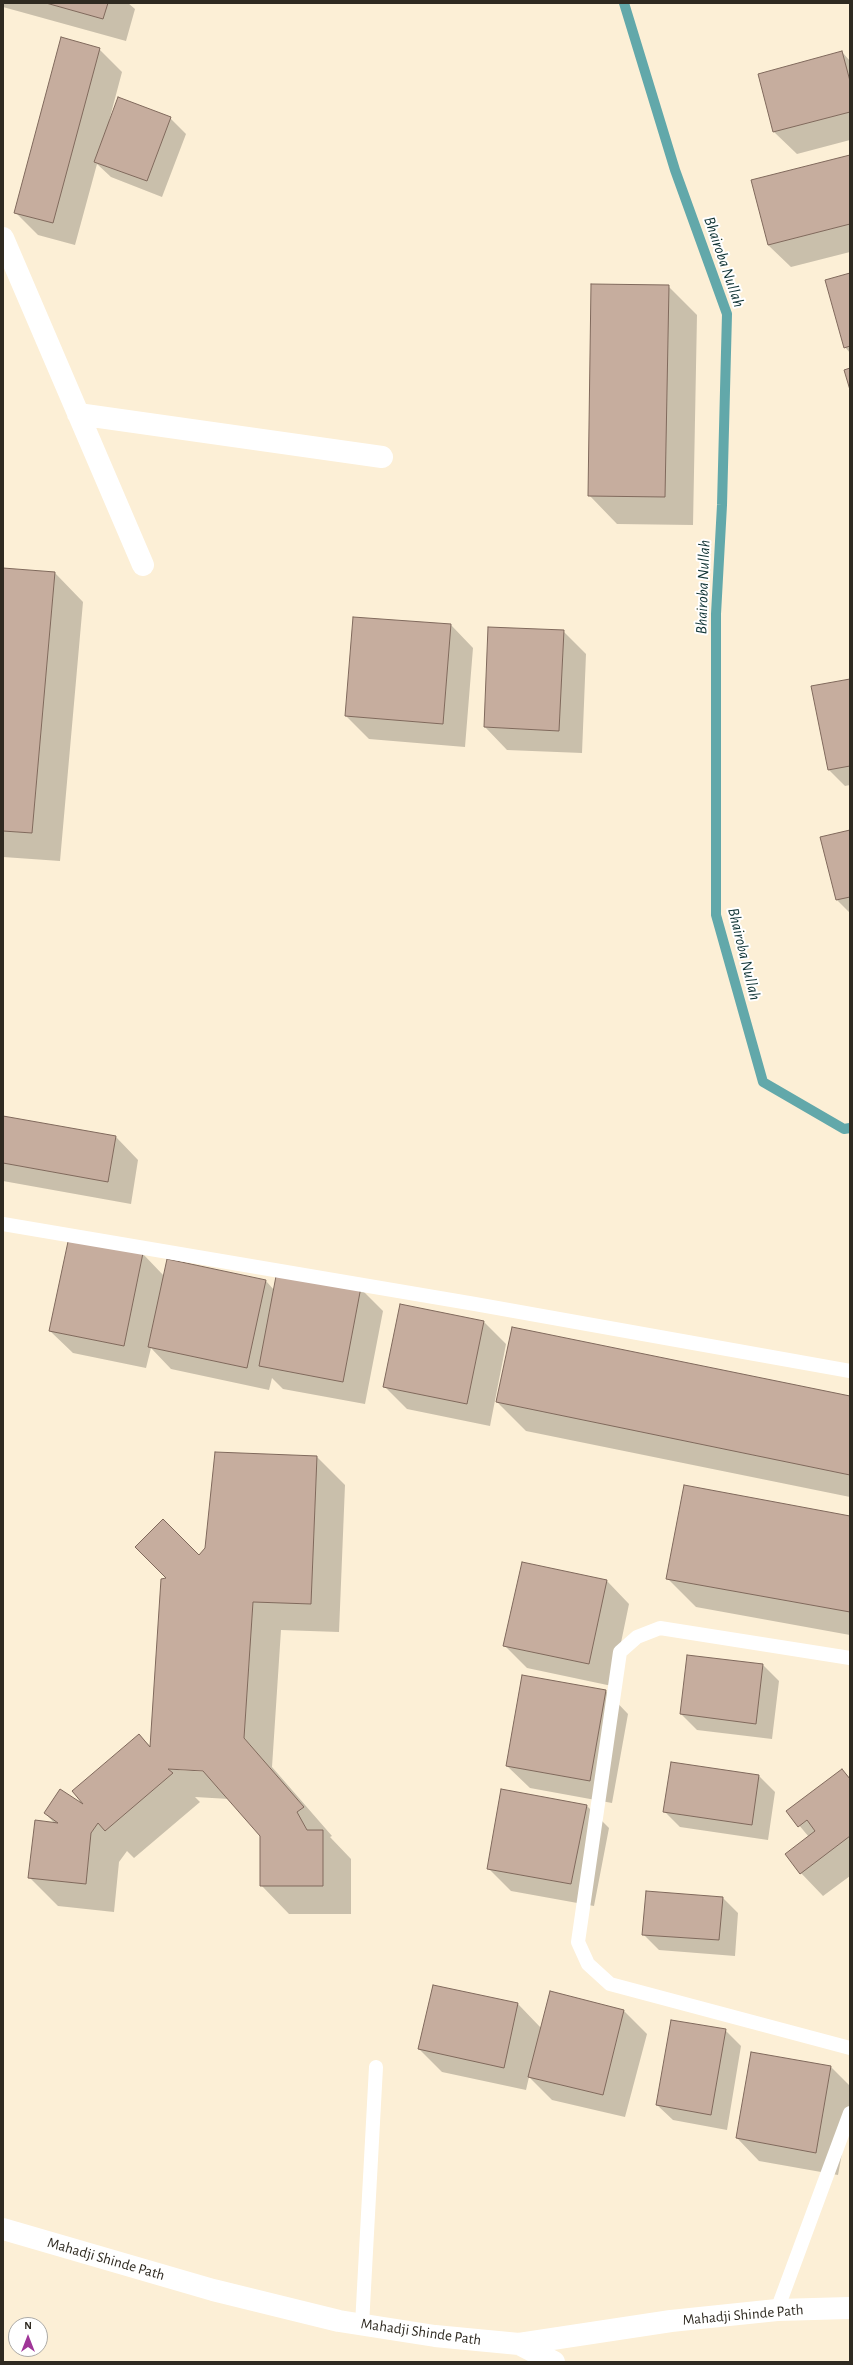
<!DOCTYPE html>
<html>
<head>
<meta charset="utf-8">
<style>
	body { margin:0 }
	#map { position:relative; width:853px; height:2365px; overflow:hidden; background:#fcefd6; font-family:"Alegreya Sans",sans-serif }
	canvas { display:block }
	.frame { position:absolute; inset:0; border:4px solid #2f2a21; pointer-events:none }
	.north { position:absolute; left:8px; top:2317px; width:40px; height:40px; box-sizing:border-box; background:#fff; border:1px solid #acaaa6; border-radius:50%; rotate:0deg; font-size:11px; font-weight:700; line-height:16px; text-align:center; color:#2f2a21 }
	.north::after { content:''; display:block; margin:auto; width:14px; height:18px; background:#a03698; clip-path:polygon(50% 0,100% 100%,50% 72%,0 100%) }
</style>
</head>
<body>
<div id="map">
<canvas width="853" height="2365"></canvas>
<div class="frame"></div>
<div class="north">N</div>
</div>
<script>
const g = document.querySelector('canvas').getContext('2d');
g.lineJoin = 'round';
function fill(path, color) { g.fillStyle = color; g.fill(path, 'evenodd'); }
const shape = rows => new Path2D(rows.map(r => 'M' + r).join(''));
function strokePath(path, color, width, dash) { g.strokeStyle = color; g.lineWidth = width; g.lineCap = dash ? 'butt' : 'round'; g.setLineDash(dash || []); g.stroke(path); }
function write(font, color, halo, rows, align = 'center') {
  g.font = font + ' "Alegreya Sans",sans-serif'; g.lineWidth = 4; g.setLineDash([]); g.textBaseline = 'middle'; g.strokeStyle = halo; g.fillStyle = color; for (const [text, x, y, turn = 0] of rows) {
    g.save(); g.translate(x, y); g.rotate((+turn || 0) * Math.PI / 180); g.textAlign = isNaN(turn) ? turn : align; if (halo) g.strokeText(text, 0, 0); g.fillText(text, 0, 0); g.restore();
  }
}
const shadow = shape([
	[3,3,128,3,135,9,126,41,3,7],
	[99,49,122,72,109,121,170,118,186,134,162,197,111,177,97,164,75,245,38,235,15,212],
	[842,52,850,61,850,140,797,154,774,132],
	[850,156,850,252,791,267,768,245],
	[850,274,850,353,845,347],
	[668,286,697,315,693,525,617,524,589,495],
	[3,569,55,573,83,602,60,861,3,857],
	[451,625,473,648,465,747,369,739,346,716],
	[563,631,586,654,582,753,507,750,485,727],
	[850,680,850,785,845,786,829,770,813,687],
	[850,831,850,913,837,900,821,838],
	[3,1117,116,1137,138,1160,131,1204,3,1181],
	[143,1254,164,1276,168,1260,266,1281,274,1290,360,1288,383,1311,365,1404,283,1389,272,1378,269,1390,171,1369,151,1348,146,1368,73,1353,50,1331],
	[484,1322,506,1344,490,1426,407,1409,384,1386],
	[850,1397,850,1497,526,1431,497,1402],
	[317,1457,345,1485,339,1632,281,1630,272,1767,332,1836,330,1837,351,1859,351,1914,289,1914,261,1885,261,1836,229,1799,195,1797,200,1802,134,1858,127,1851,119,1862,114,1912,58,1906,29,1877,55,1824,45,1813,85,1807,139,1735,151,1747,168,1579,199,1556],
	[178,1768,208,1770,208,1772,178,1770],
	[850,1517,850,1635,696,1607,667,1578],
	[607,1581,629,1604,612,1686,527,1668,504,1645],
	[763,1665,779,1681,772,1739,697,1730,681,1714],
	[606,1691,628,1714,612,1803,530,1788,507,1766],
	[672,1763,759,1776,775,1792,768,1840,680,1827,665,1812],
	[842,1770,850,1778,850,1876,823,1896,801,1873,809,1837,787,1811],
	[586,1805,609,1828,594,1906,511,1891,488,1868],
	[723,1898,738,1913,735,1956,659,1950,643,1934],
	[433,1986,518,2004,541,2028,550,1993,624,2011,647,2034,625,2117,552,2100,529,2077,526,2090,442,2072,419,2049],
	[725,2030,741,2046,727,2130,673,2120,657,2105],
	[752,2053,831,2067,850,2086,850,2110,838,2175,759,2161,737,2138]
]);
const stream = shape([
	[624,3,675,170,727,314,722,505,716,614,716,915,763,1082,844,1129,850,1128]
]);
const building = shape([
	[46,3,108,3,103,19,46,3],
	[61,37,100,48,53,223,14,213,61,37],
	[842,51,850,81,850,112,773,132,758,74,842,51],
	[118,97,171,117,147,181,94,162,118,97],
	[850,155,850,224,768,245,751,180,850,155],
	[850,273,850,346,844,348,825,280,850,273],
	[591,284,669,285,665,497,588,496,591,284],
	[850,368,850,390,844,370,850,368],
	[3,568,55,572,32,833,3,831,3,568],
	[353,617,451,624,443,724,345,716,353,617],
	[488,627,564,630,559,731,484,727,488,627],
	[850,679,850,766,828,770,811,686,850,679],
	[850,830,850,897,836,900,820,837,850,830],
	[3,1116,116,1136,108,1182,3,1163,3,1116],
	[69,1237,143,1253,124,1346,49,1331,69,1237],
	[167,1259,266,1280,247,1368,148,1347,167,1259],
	[277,1271,361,1287,343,1382,259,1366,277,1271],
	[400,1304,484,1321,467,1404,383,1387,400,1304],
	[512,1327,850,1396,850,1475,496,1402,512,1327],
	[215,1452,317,1456,311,1604,253,1602,244,1738,304,1807,297,1812,307,1830,323,1830,323,1886,260,1886,260,1836,203,1771,168,1769,173,1773,105,1831,98,1823,91,1833,86,1884,28,1878,35,1820,58,1823,44,1813,60,1789,83,1804,72,1791,139,1734,150,1747,161,1579,166,1578,135,1547,163,1519,199,1555,205,1548,215,1452],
	[684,1485,850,1516,850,1612,666,1579,684,1485],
	[522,1562,607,1580,589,1664,503,1646,522,1562],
	[687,1655,763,1664,756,1724,680,1714,687,1655],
	[522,1675,606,1690,590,1781,506,1766,522,1675],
	[671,1762,759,1775,752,1825,663,1812,671,1762],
	[842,1769,850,1779,850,1836,800,1874,785,1854,815,1831,807,1820,798,1827,786,1811,842,1769],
	[501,1789,587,1805,571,1884,487,1869,501,1789],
	[646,1891,723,1897,719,1940,642,1935,646,1891],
	[433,1985,518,2003,504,2068,418,2049,433,1985],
	[550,1991,624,2010,603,2095,528,2077,550,1991],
	[671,2020,726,2029,711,2115,656,2105,671,2020],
	[751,2052,831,2066,816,2153,736,2138,751,2052]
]);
const lane = shape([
	[3,1224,475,1304,850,1371],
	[850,1658,660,1628,637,1637,620,1652,578,1942,588,1964,610,1984,850,2048],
	[777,2310,850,2113],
	[362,2325,376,2067]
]);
const street = shape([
	[3,238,143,565],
	[78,414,382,457],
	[3,2229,213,2290,339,2321,435,2336,519,2344,671,2321,777,2310,850,2308],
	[519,2344,554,2362]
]);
const streetNames = [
	["Mahadji Shinde Path",106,2259,16],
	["Mahadji Shinde Path",743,2315,-5],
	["Mahadji Shinde Path",421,2332,8]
];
const waterNames = [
	["Bhairoba Nullah",724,262,71],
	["Bhairoba Nullah",703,587,-88],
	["Bhairoba Nullah",744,954,76]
];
fill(shadow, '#0003');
strokePath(stream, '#62a8aa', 10);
fill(building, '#c6ad9e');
strokePath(building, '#80695c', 1);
strokePath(lane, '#fff', 14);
strokePath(street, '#fff', 22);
write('15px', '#2f2a21', '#fff', streetNames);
write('italic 16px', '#0f3334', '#fff', waterNames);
</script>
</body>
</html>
